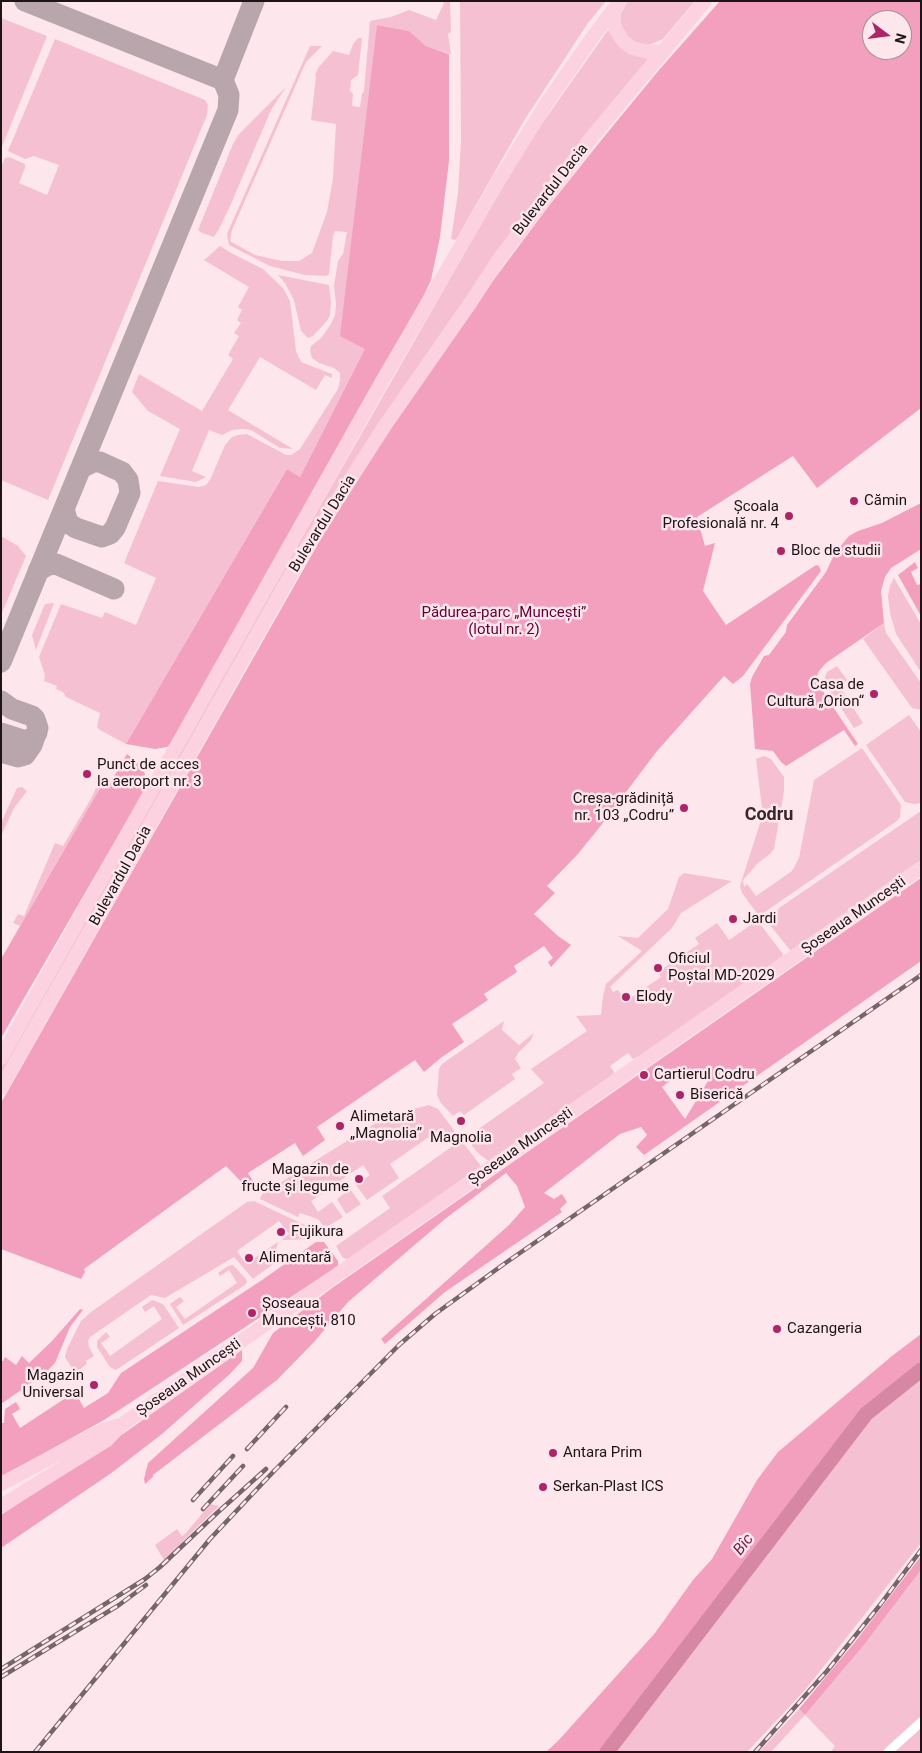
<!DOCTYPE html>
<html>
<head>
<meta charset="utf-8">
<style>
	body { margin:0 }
	#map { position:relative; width:922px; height:1753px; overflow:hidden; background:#fee6ed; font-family:Roboto,sans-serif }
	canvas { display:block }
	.frame { position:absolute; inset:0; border:2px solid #1c1416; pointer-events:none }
	.north { position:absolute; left:862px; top:10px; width:50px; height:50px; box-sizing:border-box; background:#fee6ed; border:1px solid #a49297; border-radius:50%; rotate:105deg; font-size:14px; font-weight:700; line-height:20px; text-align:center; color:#1c1416 }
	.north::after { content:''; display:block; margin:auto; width:18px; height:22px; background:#ad2467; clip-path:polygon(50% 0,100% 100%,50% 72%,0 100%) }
</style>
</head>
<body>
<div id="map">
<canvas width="922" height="1753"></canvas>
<div class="frame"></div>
<div class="north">N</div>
</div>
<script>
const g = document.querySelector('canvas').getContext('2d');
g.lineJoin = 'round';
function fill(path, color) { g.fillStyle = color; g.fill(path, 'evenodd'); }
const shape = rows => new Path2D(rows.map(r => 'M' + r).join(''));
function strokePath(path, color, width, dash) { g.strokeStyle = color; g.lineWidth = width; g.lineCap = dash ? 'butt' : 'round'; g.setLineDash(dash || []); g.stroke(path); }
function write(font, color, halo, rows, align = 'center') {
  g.font = font + ' Roboto,sans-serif'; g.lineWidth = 5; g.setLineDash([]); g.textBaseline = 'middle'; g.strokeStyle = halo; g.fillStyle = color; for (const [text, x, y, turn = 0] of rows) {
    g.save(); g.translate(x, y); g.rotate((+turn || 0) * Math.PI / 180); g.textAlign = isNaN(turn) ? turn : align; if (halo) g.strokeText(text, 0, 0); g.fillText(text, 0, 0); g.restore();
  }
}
const green = shape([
	[445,1,450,1,451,32,448,34,451,54,426,46,409,31,377,25,366,348,300,477,287,469,126,744,100,730,97,727,100,713,66,697,63,692,56,689,57,686,44,681,45,675,39,657,61,604,102,618,105,612,136,625,156,578,124,563,158,481,199,487,206,485,210,480,225,445,232,437,238,435,247,434,286,455,291,455,300,449,338,389,340,380,340,373,334,368,319,363,312,358,310,351,311,346,321,338,331,324,335,315,336,304,334,286,338,261,343,254,347,232,335,231,333,236,329,274,326,276,305,275,270,266,229,245,227,234,310,46,322,46,306,62,232,230,230,241,255,255,282,261,299,261,312,253,327,212,333,178,336,124,311,120,316,77,315,75,318,68,333,51,349,55,353,44,358,38,362,38,358,75,351,80,350,91,353,94,352,106,360,107,362,94,364,91,370,21,391,17,409,10,436,20],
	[460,1,606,1,588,23,525,119,456,240,451,239,458,193,461,141],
	[628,1,695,1,663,39,649,45,641,46,627,38,619,22,621,13],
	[1,18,47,36,1,149],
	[608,30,650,61,529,211,178,762,177,757,500,191,534,135],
	[55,39,205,100,208,105,207,115,48,500,1,480,1,167,5,158,9,157,25,164,25,168,19,183,47,195,59,165,34,156,25,159,8,151],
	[286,87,271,110,231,204,219,229,214,237,202,233,198,230,233,144,239,134],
	[220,246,233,254,263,269,283,288,290,301,296,351,301,362,332,374,332,378,325,375,316,390,260,357,228,410,293,449,280,448,251,430,243,429,232,430,222,435,209,430,192,471,206,477,196,482,160,476,180,429,148,411,132,392,139,374,202,411,233,359,228,355,239,336,234,333,241,323,237,320,242,310,238,307,249,287,204,260],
	[278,275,329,285,331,303,330,315,327,321,313,336,308,338,301,331,294,300,285,283],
	[1,536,18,546,26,556,1,615],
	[894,578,921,624,921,672,896,634,890,613,888,596,890,586],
	[54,603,36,650,32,635,45,604],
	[884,623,886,633,921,683,921,710,912,708,863,639],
	[837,666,847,680,839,686,863,723,854,728,825,683,825,677,827,672],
	[909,715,921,732,921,803,914,804,905,802,866,745],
	[862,748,901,805,900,817,897,821,759,916,742,893,740,886,760,823,762,808,756,759,764,756,771,759,784,777,784,791,774,849,770,854,758,863,743,880,744,887,747,884,756,896,792,871,799,858,814,780],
	[170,770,173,771,1,1078,1,1067],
	[97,779,103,783,20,926,13,923,18,914,24,916,55,843,63,846,92,797,98,783,96,782],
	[22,787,27,791,14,808,1,836,1,823,17,788],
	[921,811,921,861,795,951,790,950,769,924,779,908],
	[684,873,732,881,681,913,672,928,610,987,613,992,618,990,626,1001,661,977,658,972,699,944,695,938,717,923,729,940,755,922,760,924,783,954,782,959,645,1053,633,1059,628,1053,610,1066,614,1072,612,1077,490,1162,479,1154,472,1146,472,1135,477,1130,544,1083,531,1069,587,1031,576,1016,601,1015,603,996,606,984,642,951,618,936,638,938,642,934,668,909,679,877],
	[504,1021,502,1030,519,1045,534,1033,531,1040,518,1053,515,1059,521,1068,512,1074,515,1079,464,1115,460,1111,453,1116,441,1103,437,1095,439,1069,442,1064],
	[429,1105,438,1109,456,1133,457,1135,455,1138,451,1140,442,1128,390,1164,399,1178,367,1200,356,1185,370,1175,363,1165,311,1201,318,1212,332,1202,343,1217,325,1228,318,1219,300,1213,298,1217,260,1199,262,1194,387,1116],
	[457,1143,464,1144,481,1166,351,1258,347,1259,343,1258,336,1246,390,1208,382,1196],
	[350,1189,361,1204,346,1214,337,1199],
	[254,1201,311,1228,314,1234,313,1237,311,1239,282,1240,289,1234,279,1221,237,1251,246,1264,278,1242,272,1265,253,1279,234,1257,165,1298,151,1295,90,1337,88,1341,89,1347,94,1356,86,1361,87,1364,75,1373,65,1357,67,1349,81,1321,91,1312,247,1202],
	[233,1265,246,1279,247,1282,245,1285,183,1325,170,1304,180,1297,184,1301,176,1307,185,1319,237,1283,229,1270,220,1276,218,1273,228,1266],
	[152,1300,163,1304,179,1328,116,1370,110,1367,97,1347,97,1341,106,1332,110,1337,101,1343,110,1356,162,1319,154,1306,145,1312,142,1307],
	[921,1365,921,1543,805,1690,747,1752,602,1752,866,1409],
	[210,1504,219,1506,184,1540,167,1565,155,1545,177,1529,182,1536,186,1533],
	[921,1570,921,1752,831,1752,835,1746,805,1715,771,1752,759,1752,799,1709,805,1715,864,1645]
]);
const forest = shape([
	[720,1,921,1,921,408,817,488,793,456,697,517,705,546,715,543,703,591,726,625,816,565,819,566,821,571,743,676,733,684,724,676,657,751,599,828,577,855,547,886,555,893,534,914,558,936,571,945,551,967,548,962,553,958,544,946,514,966,517,972,484,994,488,1000,452,1024,464,1042,442,1057,424,1072,415,1060,317,1127,325,1140,303,1156,295,1143,248,1173,256,1186,249,1190,226,1166,84,1269,85,1272,81,1279,1,1249,1,1103,323,535,378,447,495,278,548,207,603,138,659,70],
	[872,20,902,20,902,50,872,50],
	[377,25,409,31,426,46,449,54,449,161,440,237,431,280,424,295,174,742,167,747,155,749,126,744,287,469,300,477,365,349,340,336],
	[921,503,921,549,891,568,885,577,881,591,884,623,826,663,819,671,817,676,818,680,825,695,858,744,855,746,844,730,786,766,781,762,773,751,755,749,750,684,752,677,764,656,769,655,786,632,787,625,826,572,835,553,849,536,858,531,882,523],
	[915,562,918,568,911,572,917,585,921,584,921,616,898,575],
	[127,754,141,765,145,774,143,793,1,1038,1,959,103,783,109,785],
	[921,878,921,961,644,1155,636,1147,647,1135,641,1127,620,1134,544,1193,554,1199,562,1194,567,1202,560,1209,562,1212,445,1292,385,1344,381,1339,509,1225,525,1207,517,1186,506,1173,445,1219,348,1302,314,1342,277,1380,153,1475,153,1477,145,1484,144,1479,148,1463,253,1368,273,1333,332,1288],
	[680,1073,699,1073,708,1081,685,1119,662,1087],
	[316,1242,324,1242,338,1261,338,1266,104,1420,1,1477,1,1423,4,1423,5,1409,16,1402,20,1409,12,1414,20,1428,75,1392,84,1408,108,1393,121,1373,262,1280],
	[80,1309,83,1310,70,1327,55,1363,44,1374,1,1404,1,1361,3,1361,5,1357,16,1365,22,1356,29,1363,52,1341],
	[921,1334,921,1365,866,1409,602,1752,546,1752,558,1741,655,1633,693,1580,712,1559,757,1480,778,1452,892,1356],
	[242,1350,242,1361,230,1374,162,1434,110,1474,1,1548,1,1515,113,1441],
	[921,1556,921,1570,864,1645,805,1715,799,1709,855,1642]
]);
const river = shape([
	[607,1752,866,1414,921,1370]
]);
const taxiway = shape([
	[25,1,223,80,254,1],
	[64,509,68,523,76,528,102,537,110,534,115,528,130,493,128,480,122,472,100,462,93,462,81,468],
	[38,571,48,565,56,564,114,589],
	[1,662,228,110,229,95,223,80],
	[1,701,12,709,32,716,35,719,38,728,32,745,25,755,18,757,1,752],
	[1,733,26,741,34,737,37,733]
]);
const street = shape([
	[888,1752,921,1722]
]);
const primary = shape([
	[614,10,614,22,616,30,623,41,632,48,644,51,653,52,664,51],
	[1,1058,381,383,501,177,548,101,594,35,620,1],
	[1,1088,303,553,386,424,471,302,499,259,591,138,705,1],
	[1,1484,103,1430,120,1425],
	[1,1506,107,1440,121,1425,921,868]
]);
const rail = shape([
	[247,1449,286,1407],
	[193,1500,233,1456],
	[203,1509,243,1466],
	[1,1669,145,1579,160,1567,217,1513,266,1469],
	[1,1677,119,1605,146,1585],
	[35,1752,210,1539,275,1470,399,1345,435,1314,504,1264,921,975],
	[755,1752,827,1671,880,1605,921,1550]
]);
const markers = [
	[854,501,5,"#ad2467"],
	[789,516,5,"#ad2467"],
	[781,551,5,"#ad2467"],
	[874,694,5,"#ad2467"],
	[87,774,5,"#ad2467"],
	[684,808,5,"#ad2467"],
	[733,919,5,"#ad2467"],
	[658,968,5,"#ad2467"],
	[626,997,5,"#ad2467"],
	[644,1075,5,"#ad2467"],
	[680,1095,5,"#ad2467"],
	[461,1121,5,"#ad2467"],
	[340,1126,5,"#ad2467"],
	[359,1179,5,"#ad2467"],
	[281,1232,5,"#ad2467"],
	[249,1258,5,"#ad2467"],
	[252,1313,5,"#ad2467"],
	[777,1329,5,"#ad2467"],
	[94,1385,5,"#ad2467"],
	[553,1453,5,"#ad2467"],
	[543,1487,5,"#ad2467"]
];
const streetNames = [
	["Bulevardul Dacia",551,190,-52],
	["Bulevardul Dacia",323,524,-58],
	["Bulevardul Dacia",121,876,-61],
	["Șoseaua Muncești",854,916,-35],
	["Șoseaua Muncești",521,1147,-35],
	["Șoseaua Muncești",189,1378,-35]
];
const poiNames = [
	["Cămin",864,501],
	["Școala",779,507,"right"],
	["Profesională nr. 4",779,524,"right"],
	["Bloc de studii",791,551],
	["Casa de",864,685,"right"],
	["Cultură „Orion“",864,702,"right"],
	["Punct de acces",97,765],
	["la aeroport nr. 3",97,782],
	["Creșa-grădiniță",674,799,"right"],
	["nr. 103 „Codru”",674,816,"right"],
	["Jardi",743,919],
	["Oficiul",668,959],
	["Poștal MD-2029",668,976],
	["Elody",636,997],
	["Cartierul Codru",654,1075],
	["Biserică",690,1095],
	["Alimetară",350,1117],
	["„Magnolia”",350,1134],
	["Magnolia",461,1138,"center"],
	["Magazin de",349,1170,"right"],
	["fructe și legume",349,1187,"right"],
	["Fujikura",291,1232],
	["Alimentară",259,1258],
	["Șoseaua",262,1304],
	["Muncești, 810",262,1321],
	["Cazangeria",787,1329],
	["Magazin",84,1376,"right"],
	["Universal",84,1393,"right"],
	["Antara Prim",563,1453],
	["Serkan-Plast ICS",553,1487]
];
const parkNames = [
	["Pădurea-parc „Muncești”",504,613],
	["(lotul nr. 2)",504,630]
];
const waterNames = [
	["Bîc",744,1545,-52]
];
const quarterNames = [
	["Codru",769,815]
];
fill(green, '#f4c0d2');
fill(forest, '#f2a0be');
strokePath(river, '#d687a4', 15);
strokePath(taxiway, '#b9a6ac', 21);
strokePath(street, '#fff', 9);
strokePath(primary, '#fcd1e0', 14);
strokePath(rail, '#74666a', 4.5);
strokePath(rail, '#fee6ed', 2.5, [8]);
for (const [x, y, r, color] of markers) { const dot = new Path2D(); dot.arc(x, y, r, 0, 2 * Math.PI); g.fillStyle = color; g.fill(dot); strokePath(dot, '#fee6ed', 2); }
write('15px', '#1c1416', '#fee6ed', streetNames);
write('15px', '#1c1416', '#fee6ed', poiNames, 'left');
write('15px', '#620035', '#fee6ed', parkNames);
write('italic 16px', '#7b1e49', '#fee6ed', waterNames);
write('bold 18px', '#37262c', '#fee6ed', quarterNames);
</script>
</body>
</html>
